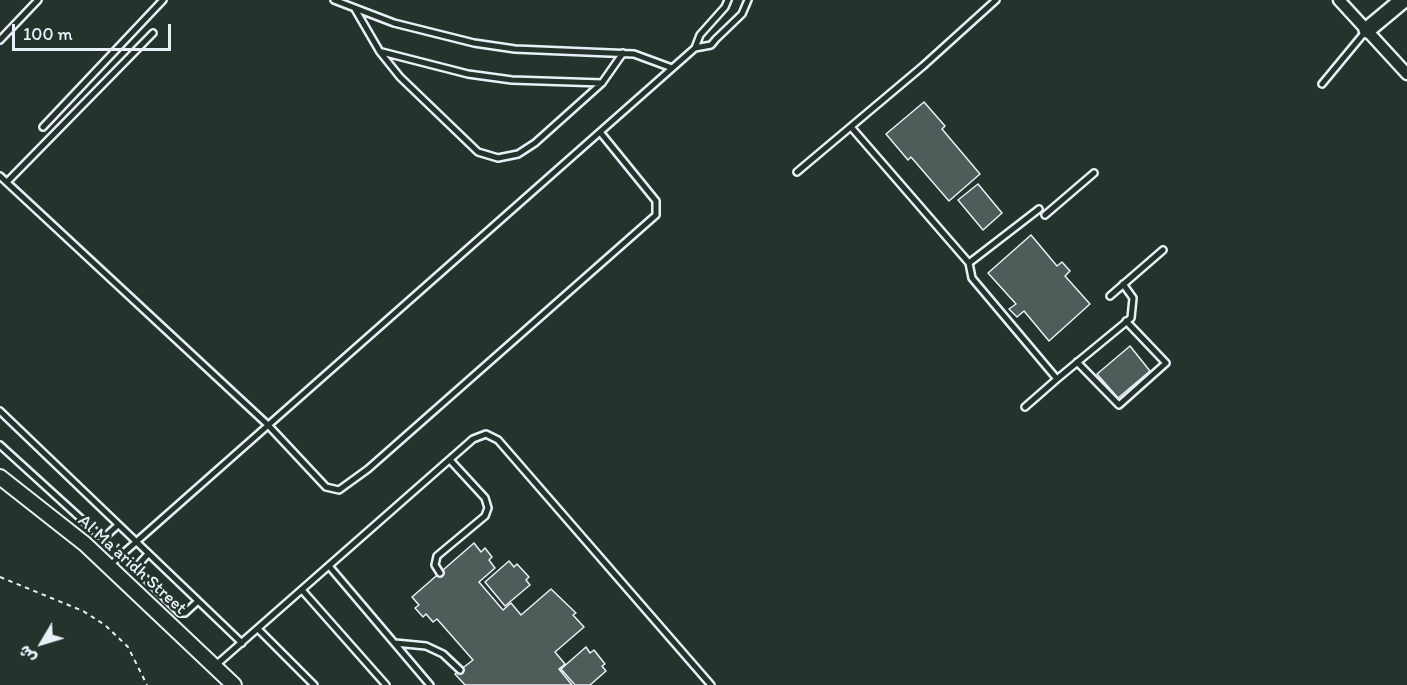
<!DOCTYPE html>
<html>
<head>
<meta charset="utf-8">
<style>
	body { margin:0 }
	#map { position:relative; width:1407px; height:685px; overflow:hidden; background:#26332d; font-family:Itim,"Playpen Sans Arabic",sans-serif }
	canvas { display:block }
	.north { position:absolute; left:12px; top:613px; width:60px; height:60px; -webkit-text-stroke:4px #26332d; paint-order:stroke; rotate:232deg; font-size:16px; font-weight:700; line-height:24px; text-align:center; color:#e8f1f8 }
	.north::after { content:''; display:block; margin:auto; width:21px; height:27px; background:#e8f1f8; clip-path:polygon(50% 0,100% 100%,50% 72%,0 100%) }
	.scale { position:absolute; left:12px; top:24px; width:159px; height:27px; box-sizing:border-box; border:3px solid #e8f1f8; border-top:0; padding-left:8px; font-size:18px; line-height:21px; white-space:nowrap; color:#e8f1f8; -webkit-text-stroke:4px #26332d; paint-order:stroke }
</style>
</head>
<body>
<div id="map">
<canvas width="1407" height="685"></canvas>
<div class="north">ش</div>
<div class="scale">100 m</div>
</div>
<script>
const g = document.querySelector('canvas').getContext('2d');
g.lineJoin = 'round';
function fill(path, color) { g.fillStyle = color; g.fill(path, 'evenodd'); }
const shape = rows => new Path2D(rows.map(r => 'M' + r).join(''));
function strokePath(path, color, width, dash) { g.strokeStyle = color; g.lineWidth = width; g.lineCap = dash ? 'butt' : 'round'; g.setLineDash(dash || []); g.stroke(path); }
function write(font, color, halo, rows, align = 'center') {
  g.font = font + ' Itim,sans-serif'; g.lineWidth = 5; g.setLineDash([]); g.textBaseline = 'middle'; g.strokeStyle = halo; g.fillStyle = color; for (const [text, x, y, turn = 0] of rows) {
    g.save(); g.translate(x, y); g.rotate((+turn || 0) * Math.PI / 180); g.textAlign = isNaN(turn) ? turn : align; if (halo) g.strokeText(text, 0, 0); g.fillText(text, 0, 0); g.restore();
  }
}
const building = shape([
	[924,102,945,126,942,129,980,174,949,201,911,157,908,160,886,134,924,102],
	[978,184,1002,213,983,230,958,200,978,184],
	[1031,235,1057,266,1062,262,1070,271,1065,276,1090,304,1049,341,1024,311,1017,317,1009,309,1016,304,988,273,1031,235],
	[1130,346,1150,371,1118,398,1097,374,1130,346],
	[474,543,481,552,485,548,492,557,489,560,495,568,479,582,503,610,511,603,521,615,551,589,576,613,573,615,584,627,555,652,565,664,559,669,572,685,465,685,455,674,473,660,437,619,433,622,426,614,423,617,415,608,419,605,412,597,474,543],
	[509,561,514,567,517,564,529,577,526,580,530,585,505,606,485,582,509,561],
	[586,647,590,653,594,650,605,664,602,666,606,671,590,685,575,685,561,669,586,647]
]);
const path = shape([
	[0,577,83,611,105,625,128,647,147,685]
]);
const lane = shape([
	[334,0,394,23,474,43,515,49,634,54,672,68],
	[355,9,380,52,400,77,478,152,498,158,518,154,535,143,602,83,623,53],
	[0,40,38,0],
	[695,48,711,45,716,39,742,14,748,0],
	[382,52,468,74,512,80,602,83],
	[1322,84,1365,32],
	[43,127,163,0],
	[851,127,969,263,972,278,1057,379,1025,407],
	[797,172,923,66,996,0],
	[0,176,268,425,326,487,339,490,368,469,656,215,656,201,600,132],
	[7,182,153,33],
	[1045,215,1094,173],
	[969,263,1039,209],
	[1110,296,1163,250],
	[1077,362,1119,405,1166,363,1126,321],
	[1057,379,1131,318,1133,298,1123,284],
	[0,411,242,643],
	[0,445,99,535,107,535,118,525],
	[148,554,138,565,138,571,180,613,185,613,198,601],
	[110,565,695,48,700,35,725,7,728,0],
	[329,566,430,685],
	[440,573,435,565,437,556,485,516,488,508,485,498,450,460],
	[302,590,386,685],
	[258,629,314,685],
	[395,643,426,646,443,654,460,670],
	[216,665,473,439,486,434,498,440,711,685]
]);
const street = shape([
	[1339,0,1407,74]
]);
const secondary = shape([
	[0,477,85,544,234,685]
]);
const primary = shape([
	[1367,30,1403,0]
]);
const streetNames = [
	["Al Ma'aridh Street",132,565,42]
];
fill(building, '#505c59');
strokePath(building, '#e8f1f8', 1.5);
strokePath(lane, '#e8f1f8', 10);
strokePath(street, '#e8f1f8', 15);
strokePath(secondary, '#e8f1f8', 18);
strokePath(primary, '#e8f1f8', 20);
strokePath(path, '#e8f1f8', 2, [4.5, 4.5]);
strokePath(lane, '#26332d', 5);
strokePath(street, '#26332d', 10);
strokePath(secondary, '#26332d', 14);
strokePath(primary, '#26332d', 15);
write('18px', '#e8f1f8', '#26332d', streetNames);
</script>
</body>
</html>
